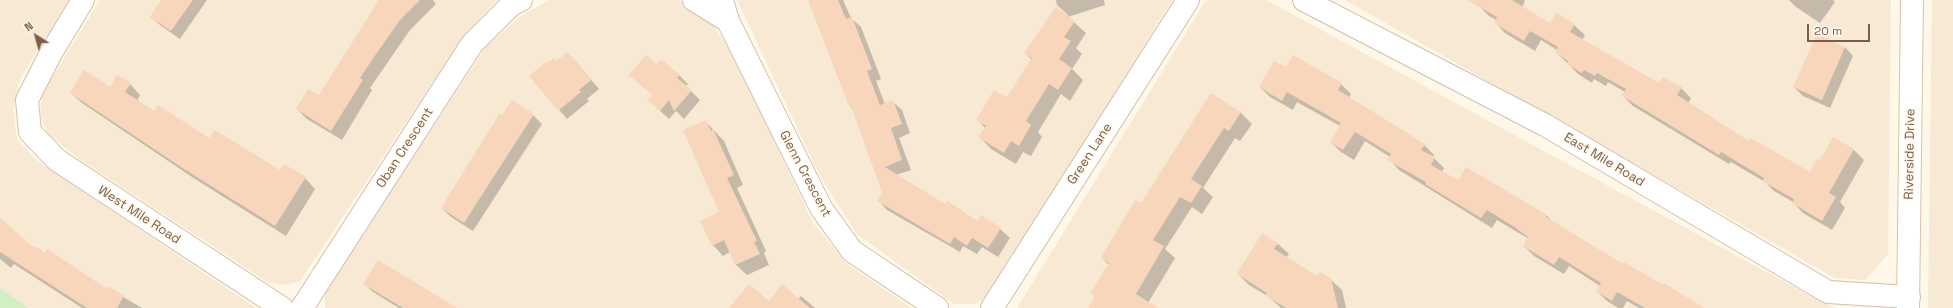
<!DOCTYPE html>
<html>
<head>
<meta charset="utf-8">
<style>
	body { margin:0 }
	#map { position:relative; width:1953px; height:308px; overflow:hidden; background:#fff7e7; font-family:"Space Grotesk",sans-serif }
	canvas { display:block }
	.north { position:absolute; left:16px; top:16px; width:40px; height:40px; -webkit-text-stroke:3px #fffaf0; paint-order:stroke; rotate:323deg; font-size:11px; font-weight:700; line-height:16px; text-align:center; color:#7c5d47 }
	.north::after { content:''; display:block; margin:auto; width:14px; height:18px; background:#7c5d47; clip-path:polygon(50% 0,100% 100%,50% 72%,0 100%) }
	.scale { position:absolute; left:1807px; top:24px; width:63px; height:18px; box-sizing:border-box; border:2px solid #7c5d47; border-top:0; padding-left:5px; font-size:12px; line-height:14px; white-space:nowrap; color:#7c5d47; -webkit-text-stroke:3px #fffaf0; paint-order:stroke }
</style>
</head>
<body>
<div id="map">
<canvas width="1953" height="308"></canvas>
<div class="north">N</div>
<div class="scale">20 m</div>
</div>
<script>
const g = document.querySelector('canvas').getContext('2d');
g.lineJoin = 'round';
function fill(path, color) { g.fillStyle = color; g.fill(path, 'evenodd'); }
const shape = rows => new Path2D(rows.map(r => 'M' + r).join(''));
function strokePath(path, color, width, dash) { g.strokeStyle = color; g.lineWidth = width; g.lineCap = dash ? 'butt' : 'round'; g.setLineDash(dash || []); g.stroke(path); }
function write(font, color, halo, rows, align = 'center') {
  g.font = font + ' "Space Grotesk",sans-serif'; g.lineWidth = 3.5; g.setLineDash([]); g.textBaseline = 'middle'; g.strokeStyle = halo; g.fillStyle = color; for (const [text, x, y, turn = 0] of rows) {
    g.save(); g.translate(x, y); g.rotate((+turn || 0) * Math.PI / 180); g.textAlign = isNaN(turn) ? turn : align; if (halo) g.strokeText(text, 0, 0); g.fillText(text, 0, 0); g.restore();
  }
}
const residential = shape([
	[0,0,69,0,20,79,13,109,17,139,35,159,256,308,0,308],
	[100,0,497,0,465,34,300,281,285,285,269,283,78,158,48,134,40,114,42,94],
	[549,0,678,0,691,6,710,22,730,48,813,223,846,263,911,308,325,308,325,291,486,47,521,16],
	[737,0,1172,0,993,293,975,304,954,304,857,234,820,176],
	[1210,0,1266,0,1833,308,1017,308,1205,2],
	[1345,0,1891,0,1888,254,1865,280,1835,278],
	[1932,0,1953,0,1953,308,1928,308]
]);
const green = shape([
	[0,288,28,308,0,308]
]);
const shadow = shape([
	[162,0,207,0,180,39,160,25,151,17],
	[381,0,433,0,436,4,410,30,370,88,372,90,342,140,307,119,297,109,319,97],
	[809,0,843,0,851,18,861,27,881,79,876,81,885,104,892,101,902,110,910,133,899,138,911,170,896,175,945,205,978,222,1000,229,1010,238,998,257,982,247,977,254,963,246,960,252,887,210,878,200,883,192,853,109,850,106],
	[1056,0,1104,0,1105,5,1068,17,1086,33,1076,48,1082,54,1072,69,1083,80,1070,101,1061,94,1038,132,1042,137,1031,156,1023,152,1016,164,991,149,980,137,985,128,977,119,1007,99,1032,60,1025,53,1068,15,1057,5],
	[1473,0,1524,0,1525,1,1522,7,1550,24,1556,14,1574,25,1585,35,1582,40,1660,84,1681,88,1691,98,1688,104,1750,143,1810,173,1820,162,1833,138,1854,150,1864,160,1840,202,1845,208,1832,230,1803,213,1793,202,1774,191,1765,182,1731,162,1729,164,1633,106,1623,96,1625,92,1608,82,1606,86,1594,79,1592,83,1578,74,1556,52,1557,50,1541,40,1535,51,1505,33,1495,22,1496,20,1489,16],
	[1789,0,1833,0,1835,2,1820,23,1796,7],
	[1845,47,1853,56,1830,108,1803,96,1794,87],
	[557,62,576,62,599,89,587,99,589,101,567,119,530,76],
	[656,66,679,75,688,84,686,86,700,100,684,119,676,111,669,119,658,109,653,95],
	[1286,69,1341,84,1351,94,1349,98,1424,145,1434,155,1433,157,1444,168,1442,172,1459,181,1467,169,1547,216,1554,223,1623,265,1702,308,1639,308,1627,301,1623,308,1618,308,1607,301,1597,291,1600,286,1569,266,1564,274,1534,256,1524,246,1529,239,1497,220,1492,228,1399,170,1389,159,1390,157,1365,141,1354,160,1341,152,1331,142,1340,126,1297,102,1293,110,1270,97,1260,87],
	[130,84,140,95,137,101,154,112,210,140,280,171,305,178,315,189,286,236,195,179,82,103,71,93],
	[1211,94,1241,113,1252,124,1240,141,1235,138,1203,188,1213,197,1202,214,1192,207,1165,249,1175,258,1145,308,1089,308,1096,297,1091,293,1109,265,1102,258,1141,205],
	[533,115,542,124,473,231,451,217,442,208],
	[705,121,724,141,743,185,737,188,766,251,764,253,769,265,747,275,736,265,730,252,723,256,713,245,721,212],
	[0,220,34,249,107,290,108,288,142,308,82,308,14,264,11,268,0,259],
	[1278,244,1289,254,1286,258,1317,277,1330,279,1342,290,1346,308,1281,308,1269,297,1249,285,1238,274],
	[364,284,455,308,399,308,373,292],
	[801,296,815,308,730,308,798,299]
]);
const building = shape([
	[161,0,193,0,171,31,150,17],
	[379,0,420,0,400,20,374,57,360,78,363,80,331,131,296,109,308,89,319,95],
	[808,0,838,0,846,19,852,17,872,69,867,71,880,105,893,100,902,124,891,128,902,160,885,167,945,204,947,201,978,221,981,215,1001,228,988,248,972,238,967,246,954,237,950,244,877,201,882,192,851,106,849,106],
	[1467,0,1512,0,1550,23,1556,13,1575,24,1570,32,1659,83,1663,77,1682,87,1677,95,1749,141,1751,138,1810,172,1817,159,1820,160,1833,137,1854,149,1829,193,1836,197,1822,221,1792,203,1794,199,1762,181,1764,178,1721,152,1719,155,1622,96,1626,89,1597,73,1595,76,1584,70,1582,73,1566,64,1568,61,1555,52,1558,47,1530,31,1524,41,1494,23,1497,17],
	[1056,7,1075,21,1064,37,1071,41,1059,59,1072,68,1058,90,1049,84,1026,121,1031,125,1019,146,1011,141,1004,153,978,137,986,126,976,120,994,90,1007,97,1032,58,1024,53],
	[1817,34,1845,47,1822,100,1793,87],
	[568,52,591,80,579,90,581,92,558,111,529,76,546,62,547,63,554,58,556,61],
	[646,55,656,64,661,59,680,75,677,78,692,90,674,111,669,100,660,111,647,100,652,95,629,75],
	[1293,55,1342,83,1338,90,1425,144,1421,150,1435,157,1431,165,1458,180,1466,167,1547,215,1546,217,1623,264,1624,262,1663,285,1664,283,1704,308,1645,308,1617,292,1612,301,1596,291,1601,283,1559,257,1554,265,1523,246,1528,237,1516,228,1487,210,1481,218,1425,184,1426,182,1387,160,1391,154,1355,132,1343,150,1330,142,1341,123,1287,92,1282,101,1259,87,1274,61,1286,67],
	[84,70,110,87,117,75,131,83,125,92,154,111,158,105,209,138,215,130,280,170,284,164,306,177,275,226,184,169,70,93],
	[1211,93,1241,112,1229,131,1224,128,1191,179,1202,186,1191,203,1180,197,1153,240,1164,246,1136,294,1158,308,1088,308,1095,296,1090,293,1109,263,1101,258,1135,200,1141,203],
	[512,100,534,114,464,223,441,208,500,113,502,115],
	[706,120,711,131,713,129,734,175,727,178,757,241,754,242,760,254,735,265,724,240,712,246,700,221,719,212,683,130],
	[0,218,33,247,35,246,45,253,47,249,107,289,108,286,124,296,117,308,87,308,0,252],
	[1262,233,1278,243,1274,249,1317,276,1320,272,1331,278,1338,308,1286,308,1265,295,1267,293,1237,274],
	[378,260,457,308,403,308,363,284],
	[749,284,769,301,782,284,810,308,729,308]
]);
const minor = shape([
	[83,0,51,53,27,100,30,132,57,160,282,308],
	[694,0,728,21],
	[722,0,728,21,821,208,852,251,937,308],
	[1304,0,1545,125,1828,292,1909,297],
	[302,308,472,44,511,5,521,0],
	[992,308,1188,0]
]);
const secondary = shape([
	[1908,308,1912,0]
]);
const streetNames = [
	["Oban Crescent",405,148,-57],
	["Green Lane",1090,154,-57],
	["Riverside Drive",1910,154,-89],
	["East Mile Road",1604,160,31],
	["Glenn Crescent",805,174,62],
	["West Mile Road",139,215,33]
];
fill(residential, '#f7e9d4');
fill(green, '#d2efc3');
fill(shadow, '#0003');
fill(building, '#f7d6bb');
strokePath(minor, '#d3bfab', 24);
strokePath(secondary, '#d9c1aa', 24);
strokePath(minor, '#fff', 22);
strokePath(secondary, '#fff', 22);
write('13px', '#7c5d47', '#fffaf0', streetNames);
</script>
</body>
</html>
